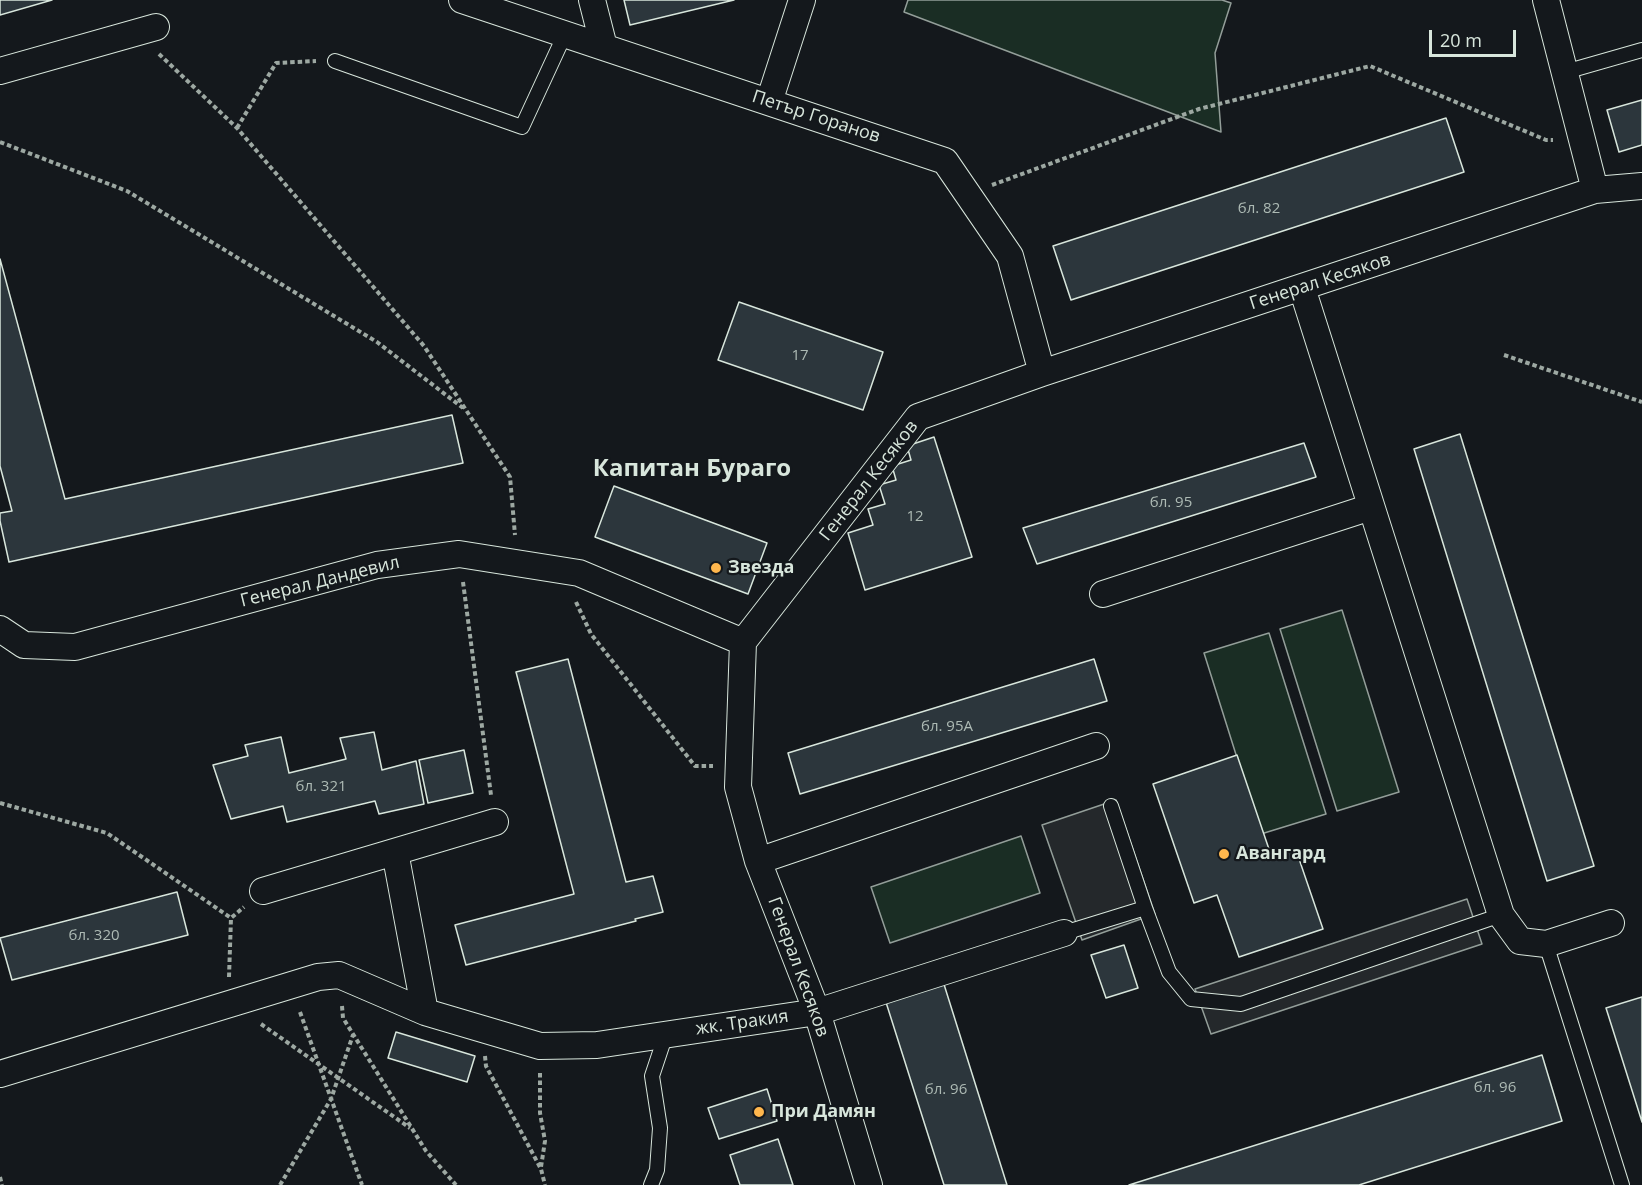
<!DOCTYPE html>
<html>
<head>
<meta charset="utf-8">
<style>
	body { margin:0 }
	#map { position:relative; width:1642px; height:1185px; overflow:hidden; background:#14181c; font-family:"Open Sans",sans-serif }
	canvas { display:block }
	.scale { position:absolute; left:1429px; top:30px; width:87px; height:27px; box-sizing:border-box; border:3px solid #d8e6dc; border-top:0; padding-left:8px; font-size:18px; line-height:21px; white-space:nowrap; color:#d8e6dc; -webkit-text-stroke:4px #14181c; paint-order:stroke }
</style>
</head>
<body>
<div id="map">
<canvas width="1642" height="1185"></canvas>
<div class="scale">20 m</div>
</div>
<script>
const g = document.querySelector('canvas').getContext('2d');
g.lineJoin = 'round';
function fill(path, color) { g.fillStyle = color; g.fill(path, 'evenodd'); }
const shape = rows => new Path2D(rows.map(r => 'M' + r).join(''));
function strokePath(path, color, width, dash) { g.strokeStyle = color; g.lineWidth = width; g.lineCap = dash ? 'butt' : 'round'; g.setLineDash(dash || []); g.stroke(path); }
function write(font, color, halo, rows, align = 'center') {
  g.font = font + ' "Open Sans",sans-serif'; g.lineWidth = 4.5; g.setLineDash([]); g.textBaseline = 'middle'; g.strokeStyle = halo; g.fillStyle = color; for (const [text, x, y, turn = 0] of rows) {
    g.save(); g.translate(x, y); g.rotate((+turn || 0) * Math.PI / 180); g.textAlign = isNaN(turn) ? turn : align; if (halo) g.strokeText(text, 0, 0); g.fillText(text, 0, 0); g.restore();
  }
}
const green = shape([
	[908,0,1222,0,1231,3,1215,53,1221,132,904,12,908,0],
	[1342,610,1399,792,1337,811,1280,629,1342,610],
	[1269,633,1326,814,1261,834,1204,653,1269,633],
	[1021,836,1040,893,890,943,871,887,1021,836]
]);
const parking = shape([
	[1116,800,1155,914,1082,940,1042,825,1116,800],
	[1467,899,1482,944,1211,1034,1195,989,1467,899]
]);
const building = shape([
	[0,0,52,0,0,15,0,0],
	[624,0,734,0,630,25,624,0],
	[1642,100,1642,145,1619,152,1607,110,1642,100],
	[1446,118,1464,172,1071,300,1053,246,1446,118],
	[0,259,65,499,452,415,463,463,9,562,0,521,0,513,12,511,0,466,0,259],
	[739,302,883,352,863,410,718,360,739,302],
	[1460,434,1594,866,1547,881,1414,449,1460,434],
	[934,437,972,557,865,590,848,533,873,525,868,509,885,504,879,485,896,480,892,466,911,460,907,446,934,437],
	[1304,443,1316,477,1037,564,1023,528,1304,443],
	[614,486,767,543,748,594,595,537,614,486],
	[568,659,626,882,653,876,663,912,635,919,636,921,466,965,455,925,574,894,516,672,568,659],
	[1094,659,1107,701,800,794,788,753,1094,659],
	[374,732,382,770,416,761,424,804,379,814,375,801,287,822,283,806,231,819,213,765,248,756,245,745,281,737,289,773,346,759,340,738,374,732],
	[464,750,473,793,428,803,419,760,464,750],
	[1237,755,1272,858,1296,850,1323,929,1239,957,1217,895,1194,903,1153,784,1237,755],
	[177,892,188,935,12,980,0,938,177,892],
	[1124,945,1138,988,1106,998,1091,955,1124,945],
	[942,978,1007,1185,944,1185,884,996,942,978],
	[1642,997,1642,1122,1606,1008,1642,997],
	[396,1032,475,1056,467,1082,388,1058,396,1032],
	[1542,1055,1562,1121,1359,1185,1129,1185,1542,1055],
	[767,1089,777,1121,719,1139,708,1108,767,1089],
	[778,1139,793,1185,740,1185,730,1155,778,1139]
]);
const path = shape([
	[159,54,237,128,424,346,510,477,515,535],
	[237,128,276,63,316,61],
	[0,142,127,191,377,342,463,408],
	[992,185,1199,109,1370,66,1546,140,1553,140],
	[1504,355,1642,402],
	[463,582,491,795],
	[576,602,591,634,695,766,713,766],
	[0,803,107,833,231,918,244,907],
	[229,977,231,918],
	[342,1006,343,1018,426,1151,456,1185],
	[300,1012,362,1185],
	[261,1024,410,1128],
	[485,1056,486,1066,541,1169,545,1185],
	[540,1073,540,1113,545,1141,541,1167],
	[0,1177,2,1185],
	[280,1185,331,1099,353,1035]
]);
const lane = shape([
	[335,61,522,127,565,34],
	[1565,72,1642,50],
	[1145,908,1169,972,1191,999,1241,1004,1501,915],
	[1064,933,1145,908,1111,806],
	[1546,944,1622,1185],
	[651,1185,657,1170,660,1128,652,1076,666,1034]
]);
const street = shape([
	[462,0,945,161,1010,256,1042,373],
	[592,0,604,47],
	[1546,0,1595,190],
	[0,71,156,27],
	[769,102,802,0],
	[1302,288,1501,915,1520,941,1546,944,1611,923],
	[1103,594,1371,507],
	[0,629,24,645,75,647,377,565,459,554,579,573,743,642],
	[395,852,425,1012],
	[758,861,1096,746],
	[263,891,495,822],
	[0,1074,318,977,339,975,425,1012,540,1046,597,1045,817,1012,1064,933],
	[869,1185,817,1012,758,861,738,787,743,642,918,417,1042,373,1595,190,1642,186]
]);
const markers = [
	[716,568,6,"#ffb74d"],
	[1224,854,6,"#ffb74d"],
	[759,1112,6,"#ffb74d"]
];
const numberNames = [
	["бл. 82",1259,209],
	["17",800,356],
	["бл. 95",1171,503],
	["12",915,517],
	["бл. 95А",947,727],
	["бл. 321",321,787],
	["бл. 320",94,936],
	["бл. 96",1495,1088],
	["бл. 96",946,1090]
];
const streetNames = [
	["Петър Горанов",816,117,18],
	["Генерал Кесяков",1320,282,-18],
	["Генерал Кесяков",869,481,-52],
	["Генерал Дандевил",320,582,-14],
	["Генерал Кесяков",798,967,70],
	["жк. Тракия",742,1023,-8]
];
const poiNames = [
	["Звезда",728,568],
	["Авангард",1236,854],
	["При Дамян",771,1112]
];
const districtNames = [
	["Капитан Бураго",692,469]
];
fill(green, '#1a2d24');
strokePath(green, '#939e99', 1.5);
fill(parking, '#24282b');
strokePath(parking, '#939e99', 1.5);
fill(building, '#2c363c');
strokePath(building, '#d8e6dc', 1.5);
strokePath(lane, '#d8e6dc', 16);
strokePath(street, '#d8e6dc', 28);
strokePath(path, '#9da8a2', 4, [4.5, 3]);
strokePath(lane, '#14181c', 14);
strokePath(street, '#14181c', 26);
for (const [x, y, r, color] of markers) { const dot = new Path2D(); dot.arc(x, y, r, 0, 2 * Math.PI); g.fillStyle = color; g.fill(dot); strokePath(dot, '#14181c', 2); }
write('15px', '#adbab4', null, numberNames);
write('18px', '#d8e6dc', '#14181c', streetNames);
write('bold 18px', '#d8e6dc', '#14181c', poiNames, 'left');
write('bold 24px', '#d8e6dc', '#14181c', districtNames);
</script>
</body>
</html>
